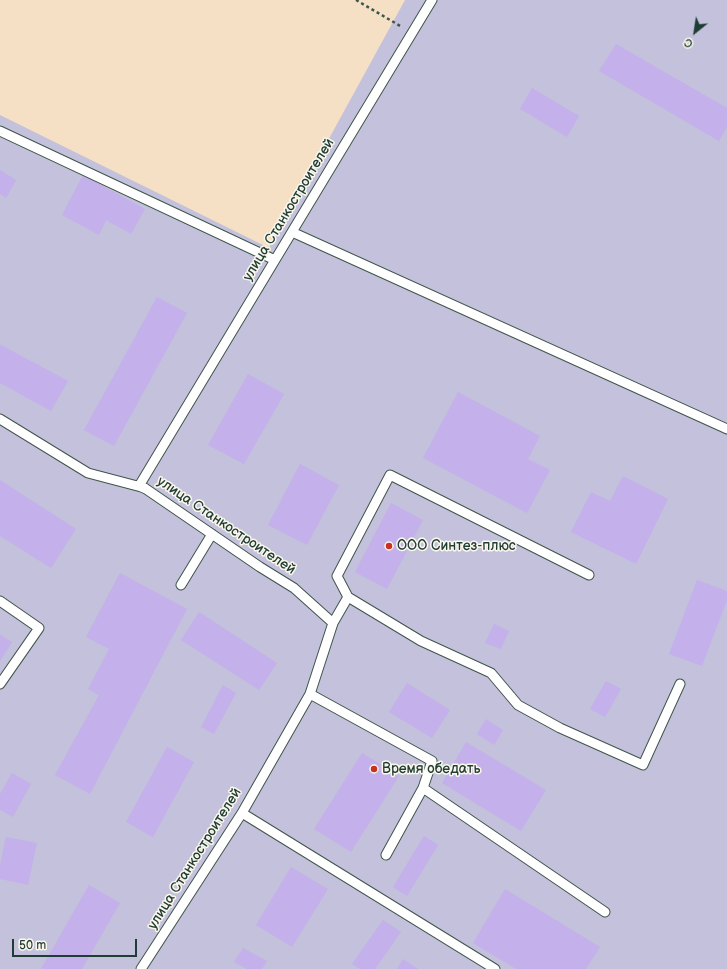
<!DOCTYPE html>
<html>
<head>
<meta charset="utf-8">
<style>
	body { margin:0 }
	#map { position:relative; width:727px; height:969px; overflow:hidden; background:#f5dfc5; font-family:"Balsamiq Sans",sans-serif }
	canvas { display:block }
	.north { position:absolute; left:675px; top:12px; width:40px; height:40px; -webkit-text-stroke:3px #fbf7ec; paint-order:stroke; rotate:210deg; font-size:11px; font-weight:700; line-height:16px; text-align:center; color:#1f3d34 }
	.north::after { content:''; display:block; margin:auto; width:14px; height:18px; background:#1f3d34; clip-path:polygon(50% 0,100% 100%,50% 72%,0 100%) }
	.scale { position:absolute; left:12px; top:939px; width:125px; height:18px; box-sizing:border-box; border:2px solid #1f3d34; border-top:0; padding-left:5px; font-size:12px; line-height:14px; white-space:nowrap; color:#1f3d34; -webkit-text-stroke:3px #fbf7ec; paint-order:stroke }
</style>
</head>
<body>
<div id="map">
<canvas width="727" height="969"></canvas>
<div class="north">С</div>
<div class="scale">50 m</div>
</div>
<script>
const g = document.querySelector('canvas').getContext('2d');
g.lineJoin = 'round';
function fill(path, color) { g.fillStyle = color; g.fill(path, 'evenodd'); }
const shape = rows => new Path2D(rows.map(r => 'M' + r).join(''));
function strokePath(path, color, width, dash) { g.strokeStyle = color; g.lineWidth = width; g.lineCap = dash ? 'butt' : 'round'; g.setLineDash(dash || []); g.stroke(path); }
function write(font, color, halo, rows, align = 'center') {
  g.font = font + ' "Balsamiq Sans",sans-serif'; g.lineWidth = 3; g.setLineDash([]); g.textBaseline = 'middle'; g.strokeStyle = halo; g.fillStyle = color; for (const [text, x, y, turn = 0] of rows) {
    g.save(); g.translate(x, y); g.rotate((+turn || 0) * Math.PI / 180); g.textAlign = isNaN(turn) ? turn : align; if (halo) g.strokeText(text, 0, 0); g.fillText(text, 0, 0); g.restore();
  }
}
const industrial = shape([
	[405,0,727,0,727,969,0,969,0,115,269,248]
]);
const building = shape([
	[616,44,727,108,727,127,719,141,599,71],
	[532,88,579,116,567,137,520,109],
	[0,170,16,180,6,198,0,194],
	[83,175,145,209,131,234,106,220,99,235,62,215],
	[157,297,187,313,114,446,84,430],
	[1,345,68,381,51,411,0,383,0,346],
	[248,374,284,394,244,464,208,445],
	[458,392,540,436,528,459,550,470,527,513,423,458],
	[300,464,339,485,307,545,268,525],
	[623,476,668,499,636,564,571,532,591,492,610,501],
	[0,480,76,529,51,568,0,536],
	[391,503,423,520,387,589,355,572],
	[120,573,187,609,90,794,55,775,99,695,88,689,109,649,86,637],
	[697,580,727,591,727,600,702,666,669,654],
	[199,612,277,663,259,690,181,640],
	[494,624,509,631,501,649,485,643],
	[0,635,12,642,0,661],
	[606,681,621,689,605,717,590,709],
	[407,683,450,710,432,738,389,712],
	[223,685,236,693,214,734,201,727],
	[486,719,503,730,494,745,477,734],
	[466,742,546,790,521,831,442,783],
	[167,747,194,762,153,837,126,822],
	[362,753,399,776,351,852,314,829],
	[12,773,31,784,13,817,0,810,0,794],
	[424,836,438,845,407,896,393,887],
	[6,837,37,843,28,885,0,879,0,865],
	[291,867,328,889,292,947,256,925],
	[89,885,120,903,82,969,41,969],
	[505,889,600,947,586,969,516,969,473,943],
	[383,920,401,932,375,969,360,969,352,964],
	[243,948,267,961,262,969,247,969,234,962],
	[403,959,418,969,397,969]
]);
const path = shape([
	[356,0,402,27]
]);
const lane = shape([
	[0,131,275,260],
	[292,232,727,429],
	[0,419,88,473,145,488],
	[181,585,212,534],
	[348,597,337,576,390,475,589,575],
	[0,601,39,628,0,684],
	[333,623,348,597,421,641,491,673,518,705,560,728,643,765,680,684],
	[310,694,432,761,423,788,605,912],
	[242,813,495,969],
	[386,855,423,788],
	[141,969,242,813,310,694,333,623,294,588,260,567,146,489,139,486,275,260,432,0]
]);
const markers = [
	[389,546,4,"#c8321e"],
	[374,769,4,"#c8321e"]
];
const streetNames = [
	["улица Станкостроителей",289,210,-59],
	["улица Станкостроителей",226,526,34],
	["улица Станкостроителей",195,859,-58]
];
const poiNames = [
	["ООО Синтез-плюс",397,546],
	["Время обедать",382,769]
];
fill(industrial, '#c3c1db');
fill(building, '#c4b0ea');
strokePath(lane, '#3f554a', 11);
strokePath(path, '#3f554a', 2.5, [3, 3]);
strokePath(lane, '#fff', 9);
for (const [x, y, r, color] of markers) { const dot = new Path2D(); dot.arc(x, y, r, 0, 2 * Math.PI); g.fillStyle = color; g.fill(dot); strokePath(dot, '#fbf7ec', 1.5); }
write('14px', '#1f3d34', '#fbf7ec', streetNames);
write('14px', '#1f3d34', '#fbf7ec', poiNames, 'left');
</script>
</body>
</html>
